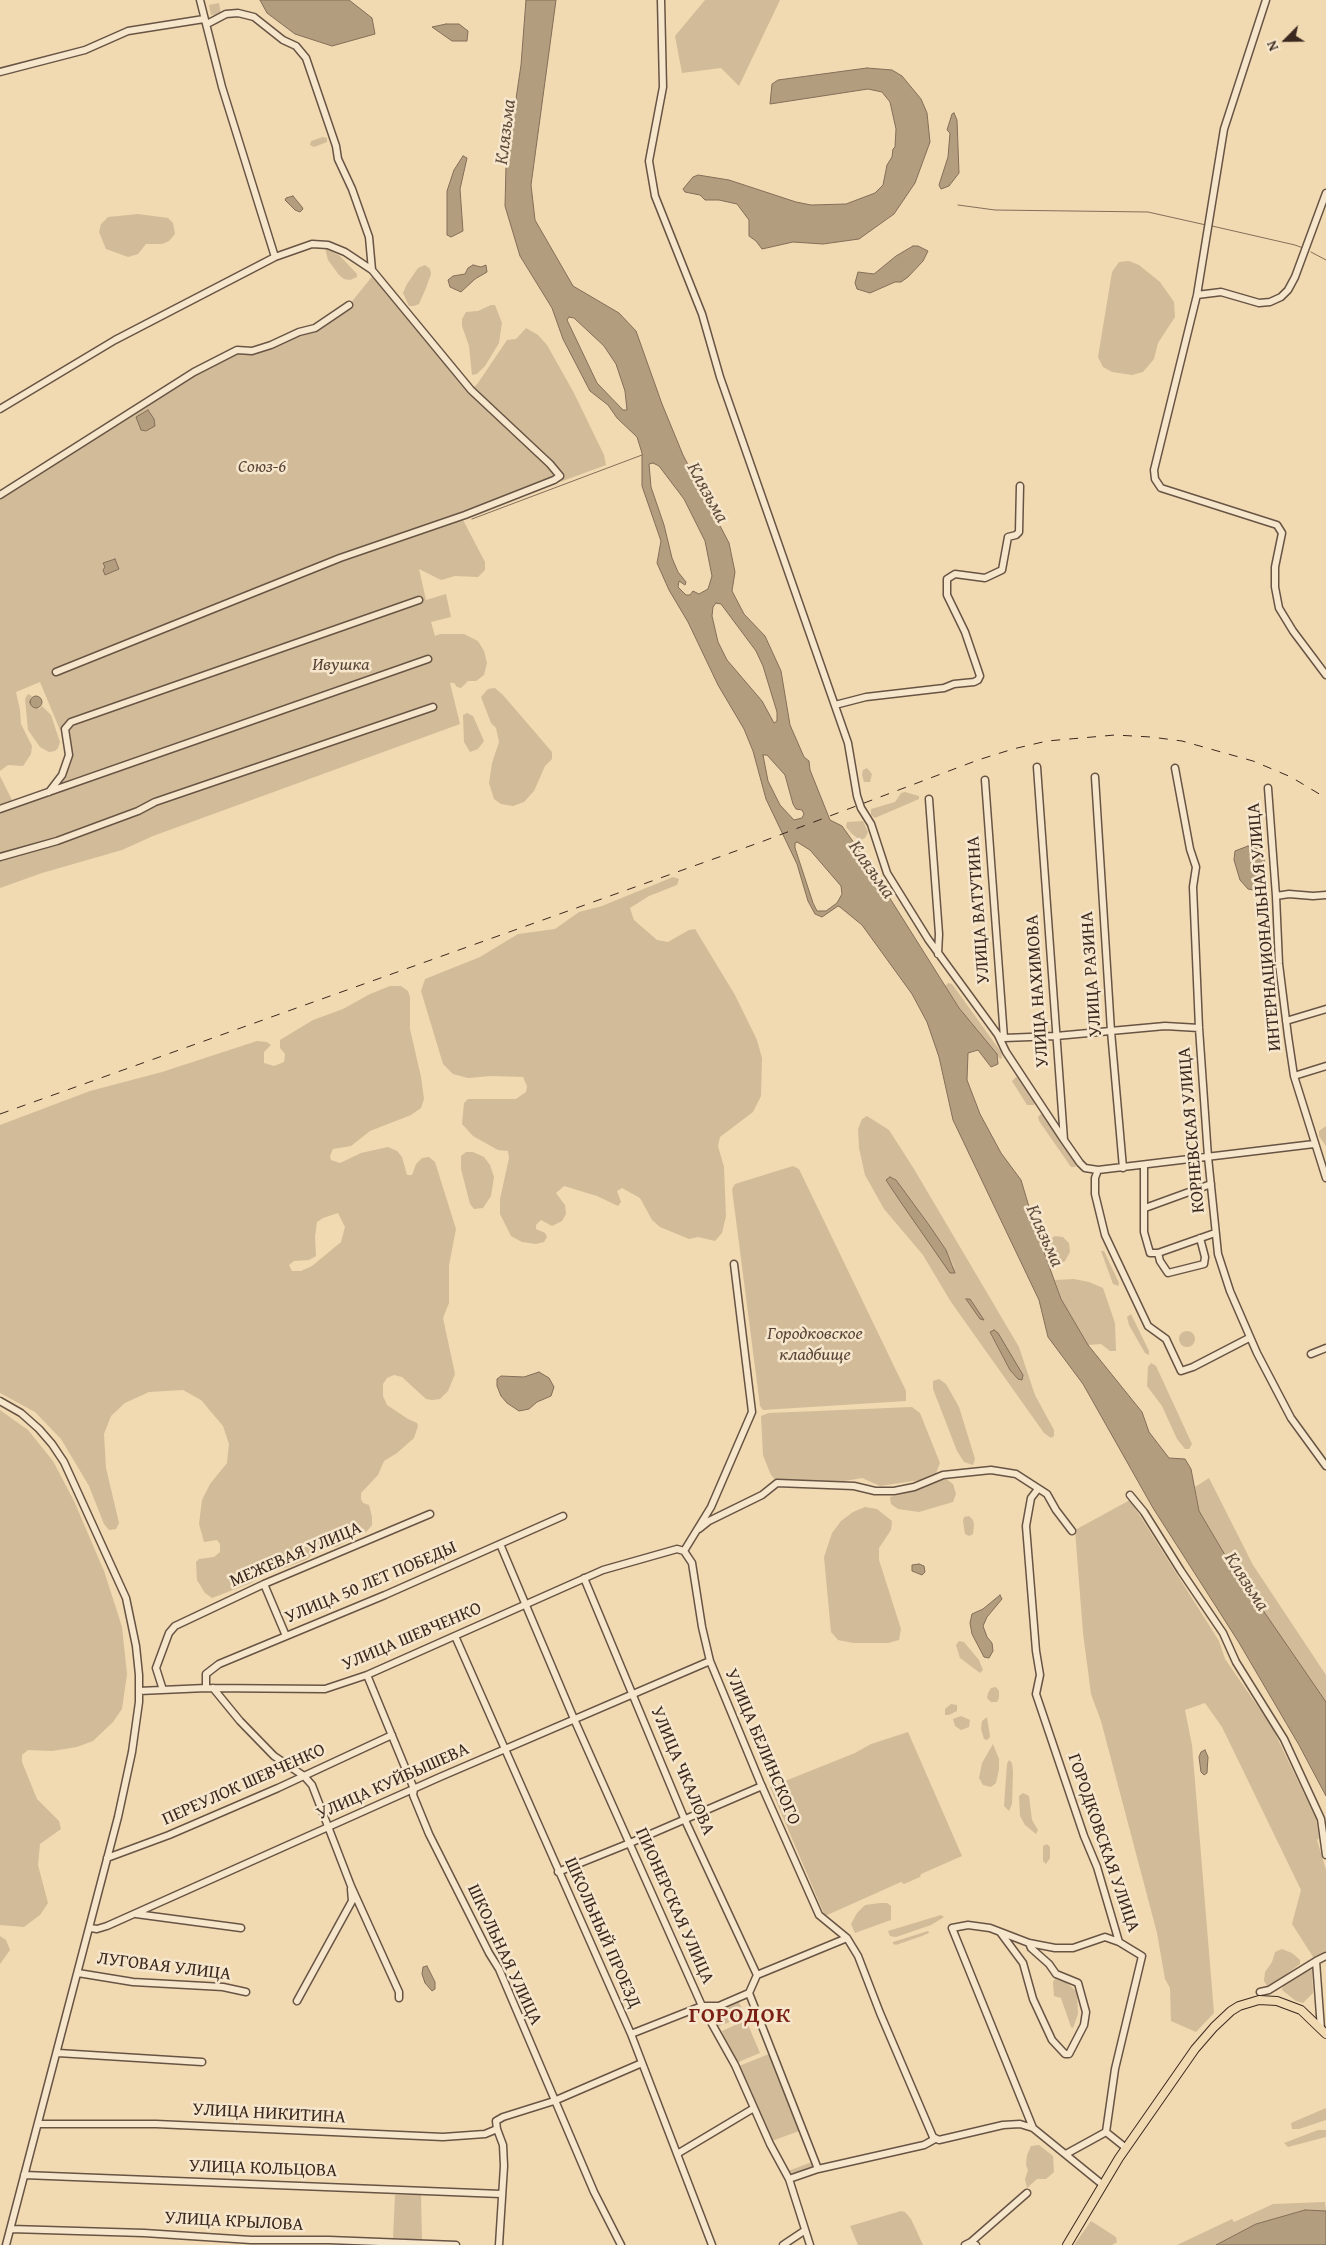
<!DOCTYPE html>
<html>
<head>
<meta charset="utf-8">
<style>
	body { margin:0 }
	#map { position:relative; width:1326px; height:2245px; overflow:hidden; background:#f1d9b1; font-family:"Gentium Book Plus",serif }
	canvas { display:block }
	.north { position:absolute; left:1261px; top:15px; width:50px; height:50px; -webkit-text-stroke:4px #f6e6cc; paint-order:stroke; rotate:247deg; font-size:14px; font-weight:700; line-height:20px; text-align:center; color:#3b281f }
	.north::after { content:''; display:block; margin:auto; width:18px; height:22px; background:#3b281f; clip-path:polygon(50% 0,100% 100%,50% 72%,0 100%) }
</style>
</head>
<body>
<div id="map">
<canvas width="1326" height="2245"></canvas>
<div class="north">N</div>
</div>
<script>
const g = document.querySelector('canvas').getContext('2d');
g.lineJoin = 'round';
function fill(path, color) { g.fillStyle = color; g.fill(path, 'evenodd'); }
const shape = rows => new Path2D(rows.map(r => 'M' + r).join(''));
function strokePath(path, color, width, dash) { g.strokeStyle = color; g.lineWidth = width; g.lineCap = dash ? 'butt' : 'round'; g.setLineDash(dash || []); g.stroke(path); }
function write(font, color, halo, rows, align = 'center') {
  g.font = font + ' "Gentium Book Plus",serif'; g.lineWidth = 5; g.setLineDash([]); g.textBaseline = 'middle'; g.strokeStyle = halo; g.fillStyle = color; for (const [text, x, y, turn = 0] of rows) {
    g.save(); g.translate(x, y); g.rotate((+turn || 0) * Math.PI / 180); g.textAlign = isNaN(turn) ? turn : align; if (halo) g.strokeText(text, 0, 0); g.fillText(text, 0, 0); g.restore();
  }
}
const green = shape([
	[705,0,780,0,739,86,721,68,682,73,675,36],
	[219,3,221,14,211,15,209,5],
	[323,137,327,138,327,142,314,147,310,145,311,141],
	[138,214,168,218,173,223,175,234,169,241,162,244,146,244,138,254,128,257,106,249,99,232,101,224,108,217],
	[325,248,340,256,357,274,357,277,350,280,344,279,339,275,328,260],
	[1129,261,1139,265,1160,282,1174,302,1175,317,1158,343,1154,359,1143,372,1132,375,1112,372,1103,367,1098,357,1112,272,1119,262],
	[425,265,430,269,431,274,426,288,419,304,414,306,409,306,403,293,407,284,418,268],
	[375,273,471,390,478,383,507,340,516,339,526,328,538,335,547,345,574,393,604,455,606,465,462,518,485,562,485,570,478,577,455,576,441,580,419,569,426,600,446,594,451,617,431,622,435,636,440,634,464,634,478,641,484,651,487,663,484,675,476,681,468,681,461,688,457,687,454,683,450,683,460,724,153,836,122,850,42,873,0,888,0,495,228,354,252,351,315,328,349,305],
	[40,682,60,730,65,729,69,755,62,775,49,792,14,804,0,776,0,771,8,765,23,766,31,754,32,746,21,724,20,710,16,692],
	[491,305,495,305,502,323,499,343,485,366,477,374,472,375,469,346,462,326,462,319,466,312,478,311],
	[495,688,503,695,552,752,552,759,545,766,534,791,524,802,513,806,501,804,494,799,489,783,492,763,499,742,496,728,491,723,481,697,488,689],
	[28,694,32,696,30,699,39,709,42,706,51,715,60,742,58,748,55,751,49,752,40,747,28,730,25,699],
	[467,713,473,716,484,741,478,749,470,752,464,742,463,715],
	[867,768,872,774,870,782,864,782,862,775,863,770],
	[905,792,919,796,919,799,875,818,871,815,871,809,895,802,901,793],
	[863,821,868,832,865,838,860,840,852,834,846,827,847,822],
	[673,877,679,879,677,885,649,896,630,908,634,920,657,940,668,942,689,930,695,929,735,995,757,1040,762,1058,761,1096,753,1112,720,1137,718,1146,724,1167,726,1216,722,1233,715,1241,698,1237,689,1239,660,1227,652,1220,640,1198,622,1188,617,1191,621,1202,618,1206,597,1196,564,1186,556,1193,565,1205,566,1214,562,1221,552,1226,541,1220,536,1225,536,1229,545,1233,547,1237,544,1242,536,1244,522,1242,511,1236,500,1214,500,1199,509,1158,508,1151,498,1150,473,1136,462,1124,464,1103,468,1099,516,1099,526,1092,527,1086,523,1077,491,1076,468,1078,453,1074,443,1064,421,991,425,979,480,957,518,934,555,929,579,912,602,906],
	[948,983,952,984,1001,1052,1002,1058,1000,1059,959,1008,945,986],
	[390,986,401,986,408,991,410,997,410,1029,421,1077,424,1099,421,1108,411,1115,370,1131,351,1146,333,1149,330,1156,331,1160,340,1163,361,1153,388,1147,397,1151,402,1157,407,1175,412,1175,416,1164,422,1158,429,1157,435,1162,456,1229,449,1265,449,1303,443,1318,455,1374,448,1391,440,1399,432,1400,426,1399,402,1377,394,1375,387,1378,383,1384,383,1396,387,1405,408,1419,417,1423,418,1426,414,1438,397,1453,384,1461,378,1475,361,1493,361,1499,363,1503,369,1505,372,1517,372,1525,367,1531,336,1547,330,1547,324,1541,321,1542,319,1550,306,1560,259,1577,251,1583,212,1598,205,1593,197,1580,196,1562,199,1559,214,1557,220,1552,220,1544,217,1540,204,1542,199,1524,202,1500,210,1484,227,1463,229,1444,223,1426,201,1400,183,1390,149,1392,125,1403,111,1416,104,1434,106,1468,119,1523,116,1529,109,1530,104,1524,89,1486,61,1439,35,1412,0,1393,0,1125,90,1091,162,1072,257,1041,267,1042,271,1045,264,1052,264,1063,274,1066,284,1062,285,1054,280,1048,280,1040,313,1020,343,1009,370,994],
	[338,1213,345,1227,341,1242,312,1266,301,1271,292,1271,289,1265,294,1261,309,1260,316,1256,315,1237,317,1222,323,1218],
	[1016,1077,1019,1078,1035,1102,1034,1105,1027,1105,1012,1081],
	[1041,1114,1044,1114,1077,1164,1075,1167,1071,1167,1039,1121,1038,1117],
	[867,1116,889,1130,914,1169,1019,1347,1035,1395,1054,1430,1054,1436,1051,1438,1044,1433,951,1302,923,1255,884,1209,865,1175,859,1148,858,1129,862,1119],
	[890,1177,896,1180,929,1225,946,1250,955,1269,886,1180],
	[990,1333,998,1333,1022,1380,1018,1379,1010,1370],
	[1326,1126,1326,1146,1319,1136,1319,1131],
	[466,1152,473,1152,484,1157,490,1165,494,1177,491,1196,483,1208,474,1209,470,1204,461,1169,461,1156],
	[793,1166,799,1169,906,1391,906,1401,763,1410,760,1406,732,1189,735,1184],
	[1055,1236,1063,1237,1069,1243,1070,1252,1065,1261,1060,1264,1054,1264,1046,1250,1049,1240],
	[1101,1251,1104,1251,1119,1283,1118,1286,1113,1284],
	[1074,1279,1089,1282,1103,1288,1115,1323,1116,1351,1110,1351,1101,1344,1088,1345,1061,1299,1055,1280],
	[1131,1314,1149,1351,1149,1355,1145,1353,1129,1325,1127,1317],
	'1179 1339a8 8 0 1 1 16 0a8 8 0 1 1-16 0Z',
	[1151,1363,1156,1366,1192,1444,1189,1449,1185,1449,1177,1439,1162,1406,1147,1386,1148,1367],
	[939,1379,946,1384,959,1407,975,1459,973,1465,964,1462,957,1451,933,1389,933,1381],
	[912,1407,920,1413,940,1463,936,1473,920,1480,880,1486,862,1478,816,1486,777,1483,770,1473,763,1455,761,1416,769,1413],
	[0,1410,28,1430,53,1461,74,1501,104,1571,116,1608,122,1627,127,1674,122,1709,113,1722,93,1741,77,1747,52,1751,28,1750,22,1755,22,1762,37,1799,59,1821,61,1829,40,1844,38,1865,48,1903,40,1915,24,1927,0,1925],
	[945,1478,953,1484,956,1494,953,1502,919,1512,898,1509,891,1504,890,1497,913,1491,934,1481],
	[1209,1478,1253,1565,1326,1675,1326,1702,1225,1555,1199,1511,1195,1487],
	[1130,1500,1219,1641,1225,1659,1272,1727,1316,1819,1319,1838,1317,1840,1326,1870,1326,1952,1315,1960,1292,1924,1301,1890,1222,1727,1205,1703,1185,1710,1192,1745,1214,2013,1196,2032,1171,2021,1170,1988,1165,1979,1157,1933,1101,1721,1091,1694,1083,1633,1075,1530],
	[865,1507,877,1509,892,1521,891,1530,879,1548,879,1560,901,1629,899,1640,888,1643,853,1643,838,1640,831,1632,824,1557,832,1533,841,1521,853,1512],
	[969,1516,973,1520,974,1525,973,1534,969,1536,965,1534,963,1521,964,1517],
	[959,1641,964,1642,979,1660,983,1670,980,1673,960,1658,956,1645],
	[996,1687,999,1691,999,1698,997,1702,991,1702,987,1698,988,1693,991,1688],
	[951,1704,957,1705,957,1711,949,1715,945,1715,945,1709],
	[961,1716,970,1720,969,1727,961,1730,955,1726,953,1719],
	[987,1717,990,1737,987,1740,984,1739,981,1729,982,1721],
	[908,1732,962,1856,921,1874,920,1877,904,1884,901,1882,825,1916,770,1787,855,1753,871,1744],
	[993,1744,999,1759,999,1769,996,1783,991,1787,983,1785,979,1778,982,1763],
	[1009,1760,1012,1763,1013,1772,1012,1804,1009,1811,1004,1806,1007,1764],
	[1023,1793,1029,1796,1032,1820,1038,1830,1036,1834,1025,1825,1020,1816,1019,1796],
	[1047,1844,1050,1847,1050,1858,1046,1864,1043,1861,1043,1846],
	[880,1903,887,1903,891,1906,891,1920,855,1933,851,1924,857,1913,865,1905],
	[941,1915,944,1917,931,1925,896,1937,890,1936,888,1931],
	[928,1931,929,1933,922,1936,896,1945,893,1944,893,1942],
	[0,1936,6,1940,10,1950,0,1964],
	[1282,1949,1292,1953,1300,1960,1300,1964,1271,1986,1267,1986,1264,1981,1265,1972,1272,1962,1275,1952],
	[1309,1968,1312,1970,1313,1993,1303,2003,1296,2001,1282,1990,1283,1986,1294,1976],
	[1055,1979,1067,1983,1077,1992,1078,2014,1073,2028,1071,2027,1061,1998,1054,1996,1053,1982],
	[738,2000,745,2016,717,2027,710,2012],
	[746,2020,760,2053,736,2063,722,2031],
	[769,2054,799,2131,772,2141,739,2066],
	[1326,2108,1326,2120,1299,2129,1292,2129,1291,2123],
	[1318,2130,1326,2130,1326,2137,1288,2147,1284,2143],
	[1039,2145,1053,2156,1054,2172,1046,2179,1037,2179,1027,2188,1025,2179,1028,2170,1026,2165,1027,2155,1031,2146],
	[812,2162,814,2167,790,2176,788,2171],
	[395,2195,421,2195,422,2240,393,2238],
	[1325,2202,1326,2211,1305,2210,1256,2224,1216,2245,1177,2245,1232,2219,1234,2222,1273,2204],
	[901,2211,905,2212,911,2219,923,2245,858,2245,850,2226],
	[1091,2221,1116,2237,1117,2242,1112,2245,1074,2245]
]);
const water = shape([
	[260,0,349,0,372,18,375,34,332,46,295,34,267,13,260,0],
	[526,0,556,0,531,185,535,220,573,286,619,313,636,331,662,404,683,455,729,543,735,572,732,591,744,614,765,636,781,671,790,725,804,757,809,761,810,770,830,820,842,826,862,854,959,1008,997,1054,998,1064,991,1067,978,1050,968,1053,967,1080,980,1114,1001,1153,1021,1180,1035,1227,1061,1299,1088,1345,1142,1412,1149,1432,1169,1458,1185,1459,1191,1469,1199,1511,1225,1555,1326,1702,1326,1796,1299,1745,1238,1641,1153,1508,1083,1384,1048,1337,1039,1300,953,1120,939,1057,927,1022,912,994,862,925,840,907,838,906,822,917,815,914,808,901,797,864,766,799,753,751,744,729,718,685,688,622,669,590,657,563,661,541,642,486,642,453,637,437,617,418,608,405,590,391,563,339,552,308,520,256,505,206,506,166,521,65,526,0],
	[569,317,574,318,604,346,616,364,625,391,627,410,623,410,597,383,567,320,569,317],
	[653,463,659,466,684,499,705,541,712,576,708,589,699,594,693,591,690,595,686,595,678,587,679,581,685,585,686,582,678,572,672,558,664,525,651,487,649,464,653,463],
	[716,603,721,604,756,651,763,666,777,712,777,721,774,723,762,701,727,660,718,642,712,616,713,607,716,603],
	[763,755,767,755,785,775,793,804,796,809,802,810,804,814,802,818,794,820,780,805,768,781,763,755],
	[797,842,810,850,841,886,842,894,837,903,826,911,817,911,813,903,795,848,795,843,797,842],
	[446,24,459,24,468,31,467,41,452,41,432,27,446,24],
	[867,68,892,70,902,76,921,99,927,113,930,142,915,183,894,214,859,239,823,244,793,242,762,249,756,241,749,236,749,220,737,204,719,200,705,200,700,195,685,192,683,189,693,177,698,175,729,180,796,202,811,205,846,204,875,193,883,185,887,165,892,157,893,149,895,147,896,129,890,102,882,92,868,89,770,104,772,84,778,80,867,68],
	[954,113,957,120,959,173,949,186,941,189,939,185,948,157,950,133,947,130,952,114,954,113],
	[463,156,467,158,460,189,463,231,451,237,447,235,447,191,454,170,463,156],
	[293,196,302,207,303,209,300,212,295,210,285,200,286,198,293,196],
	[913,246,918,246,928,251,923,261,908,277,901,282,895,282,870,293,857,289,855,283,858,272,874,274,896,256,913,246],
	[473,265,481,267,486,265,487,272,475,279,461,292,450,287,448,280,453,276,465,274,468,268,473,265],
	[148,410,154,419,155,426,146,431,141,430,136,417,148,410],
	[115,559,119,569,105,575,103,570,105,567,103,563,115,559],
	'30 702a6 6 0 1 1 12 0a6 6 0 1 1-12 0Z',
	[1248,846,1259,849,1265,862,1265,874,1253,890,1248,889,1240,880,1234,860,1235,851,1248,846],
	[890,1177,896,1180,929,1225,946,1250,955,1273,950,1273,902,1204,886,1180,890,1177],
	[966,1299,970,1299,984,1320,980,1319,966,1299],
	[994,1330,998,1333,1023,1375,1022,1380,1018,1379,1010,1370,990,1332,994,1330],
	[539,1372,549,1378,554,1387,551,1396,537,1402,529,1409,519,1411,507,1403,501,1396,497,1386,497,1379,501,1376,524,1377,539,1372],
	[919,1564,924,1566,925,1572,922,1575,912,1571,912,1565,919,1564],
	[1000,1595,1002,1599,987,1617,983,1626,987,1637,992,1643,993,1651,989,1658,984,1657,972,1634,970,1623,972,1614,983,1609,1000,1595],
	[1205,1750,1208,1757,1207,1773,1204,1775,1201,1772,1199,1757,1201,1752,1205,1750],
	[427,1966,435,1982,435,1989,432,1991,425,1983,422,1974,423,1967,427,1966],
	[1305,2210,1326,2211,1326,2245,1216,2245,1256,2224,1305,2210]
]);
const stream = shape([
	[958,205,995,210,1148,212,1206,225],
	[1212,226,1295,245,1303,248],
	[1311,252,1326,260],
	[472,519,642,455]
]);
const minor = shape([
	[200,0,222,87,275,257],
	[661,0,663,87,649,161,655,196,702,314,720,377,848,743,857,796,861,808,871,824,887,873,928,939,998,1035,1004,1038,1056,1036,1165,1026,1199,1028],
	[1266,0,1224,129,1197,295,1154,470,1155,479,1161,488,1277,525,1282,533,1275,567,1275,587,1279,608,1293,631,1326,675],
	[207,24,226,14,238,13,254,17,283,40,296,46,306,58,336,146,338,159,352,189,369,237,372,270],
	[0,72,85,50,128,31,204,19],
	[1197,295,1221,292,1259,303,1270,302,1281,297,1288,290,1295,277,1326,193],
	[0,409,115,340,275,257,312,244,328,245,345,252,372,270,471,390,550,464,560,476,554,480,465,515,340,558,56,672],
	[0,495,194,372,237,350,252,351,271,345,299,332,315,328,349,305],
	[835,705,866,697,944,688,954,684,974,682,978,680,980,676,965,632,947,595,947,579,955,574,985,578,1002,570,1008,537,1016,535,1019,532,1020,486],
	[1037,767,1064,1140,1080,1163,1085,1168,1098,1170,1314,1144],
	[1175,768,1190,849,1196,867,1193,887,1199,1028,1208,1157,1218,1254,1230,1291,1257,1353,1291,1418,1326,1466],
	[1095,777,1111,1031,1123,1168],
	[985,780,1004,1038],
	[1268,788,1276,896,1279,964,1288,1036,1294,1076,1326,1178],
	[49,792,62,775,69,755,65,729,71,722,419,600],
	[929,799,939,934,938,954],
	[0,809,428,659],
	[0,857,57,841,138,811,155,802,433,707],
	[1276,896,1289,894,1313,896,1326,895],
	[1286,1021,1326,1009],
	[998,1035,1006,1052,1064,1140],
	[1294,1076,1326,1066],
	[1144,1165,1144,1232,1150,1253,1158,1253,1215,1233],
	[1098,1170,1095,1178,1095,1194,1105,1235,1148,1326,1166,1339,1181,1371,1193,1367,1249,1338],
	[1145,1208,1211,1184],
	[1158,1253,1160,1261,1168,1273,1204,1264,1205,1257,1200,1238],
	[1311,1354,1326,1348],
	[0,1401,21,1413,39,1429,52,1444,64,1462,126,1598,136,1646,139,1675,139,1702,132,1752,118,1817,6,2245],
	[1038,1489,1031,1498,1026,1526,1036,1651,1040,1675,1036,1694,1084,1836,1097,1867,1119,1942,1142,1956,1115,2069,1106,2132,1066,2154],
	[1130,1495,1144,1512,1181,1571,1223,1633,1236,1662,1284,1739,1321,1819,1326,1855],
	[699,1529,709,1521,762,1495,777,1483,854,1486,875,1491,894,1491,914,1487,943,1475,991,1470,1016,1474,1047,1494,1056,1510,1072,1531],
	[500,1544,574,1719,702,2006,735,2065,770,2144,789,2179,810,2245],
	[684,1551,692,1563,702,1627,710,1661,760,1782,819,1915,847,1938,858,1956,880,2013,933,2137,939,2140,1003,2125,1020,2124,1033,2128,1103,2185],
	[684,1551,711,1507,752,1412,734,1264],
	[584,1578,684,1818,757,1975],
	[264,1584,286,1636],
	[455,1636,631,2034,712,2245],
	[367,1675,414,1789,413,1795,429,1834,489,1953,499,1969,594,2192,621,2245],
	[206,1688,206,1674,219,1664,385,1595,563,1516],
	[213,1688,240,1721,274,1756,304,1776,312,1785,351,1886,399,1992,399,1998],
	[163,1690,156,1668,169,1633,175,1626,264,1584,430,1514],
	[139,1691,206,1688,325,1689,367,1675,603,1570,677,1549,684,1551],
	[107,1858,169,1835,278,1788,392,1735],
	[558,1872,630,1843,762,1786],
	[136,1914,241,1928],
	[90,1928,97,1929,107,1926,440,1777,710,1661],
	[1000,1932,1023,1963,1033,1999,1052,2040,1065,2054,1069,2054,1084,2025,1086,2012,1078,1983,1056,1974,1049,1964,1031,1948,1029,1943],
	[78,1973,133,1982,223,1987,246,1992],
	[1260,1992,1269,1990,1316,1961],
	[297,2001,352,1901,351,1889],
	[1321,2029,1316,1961,1326,1956],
	[631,2034,702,2006,719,2006,749,1993],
	[58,2053,202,2062],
	[38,2124,156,2124,443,2137,485,2134,497,2129],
	[1033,2128,952,1928,968,1925,990,1928,1029,1943,1055,1948,1073,1948,1105,1937,1119,1942],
	[1106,2132,1126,2148],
	[677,2154,754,2108],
	[818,2169,749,1993,757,1975,847,1938],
	[24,2175,501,2194],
	[789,2179,818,2169,924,2145,935,2139],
	[11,2229,144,2233,251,2240,329,2240,456,2245],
	[971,2242,1027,2193],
	[499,2245,504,2166,503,2145,497,2129,496,2121,503,2117,554,2101,642,2063],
	[783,2245,804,2231],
	[965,2245,971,2242,976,2245]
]);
const major = shape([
	[1067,2245,1119,2158,1195,2049,1214,2027,1231,2011,1239,2006,1259,2000,1277,2001,1301,2010,1326,2034]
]);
const rail = shape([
	[0,1114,761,842,978,760,1013,749,1047,741,1115,735,1151,737,1182,741,1253,761,1291,777,1326,798]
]);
const parkNames = [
	["Союз-6",262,467],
	["Ивушка",341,665],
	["Городковское",815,1334],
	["кладбище",815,1355]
];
const streetNames = [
	["УЛИЦА ВАТУТИНА",979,910,-94],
	["ИНТЕРНАЦИОНАЛЬНАЯ УЛИЦА",1265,927,-95],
	["УЛИЦА РАЗИНА",1092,974,-94],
	["УЛИЦА НАХИМОВА",1038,991,-94],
	["КОРНЕВСКАЯ УЛИЦА",1192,1130,-95],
	["МЕЖЕВАЯ УЛИЦА",296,1555,-23],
	["УЛИЦА 50 ЛЕТ ПОБЕДЫ",371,1583,-23],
	["УЛИЦА ШЕВЧЕНКО",412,1637,-23],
	["УЛИЦА БЕЛИНСКОГО",762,1747,67],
	["УЛИЦА ЧКАЛОВА",682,1771,67],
	["УЛИЦА КУЙБЫШЕВА",393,1782,-24],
	["ПЕРЕУЛОК ШЕВЧЕНКО",244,1785,-24],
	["ГОРОДКОВСКАЯ УЛИЦА",1103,1843,71],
	["ПИОНЕРСКАЯ УЛИЦА",674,1906,66],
	["ШКОЛЬНЫЙ ПРОЕЗД",602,1933,66],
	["ШКОЛЬНАЯ УЛИЦА",504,1955,65],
	["ЛУГОВАЯ УЛИЦА",164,1967,7],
	["УЛИЦА НИКИТИНА",269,2114,3],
	["УЛИЦА КОЛЬЦОВА",263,2169,2],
	["УЛИЦА КРЫЛОВА",234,2222,3]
];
const waterNames = [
	["Клязьма",506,132,-83],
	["Клязьма",707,493,61],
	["Клязьма",871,870,55],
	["Клязьма",1044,1236,66],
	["Клязьма",1246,1582,57]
];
const districtNames = [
	["ГОРОДОК",740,2016]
];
fill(green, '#d2bb98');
fill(water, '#b39d7f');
strokePath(water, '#836e59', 1);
strokePath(stream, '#836e59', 1);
strokePath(minor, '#685444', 9);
strokePath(major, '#3b281f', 10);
strokePath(minor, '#f6e6cc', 6);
strokePath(major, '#f1d9b1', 8);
strokePath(rail, '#3b281f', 1, [9, 9]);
write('italic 18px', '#594537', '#f6e6cc', parkNames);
write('18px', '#3b281f', '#f6e6cc', streetNames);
write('italic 19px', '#5f4b3c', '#f6e6cc', waterNames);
g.letterSpacing = '1px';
write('bold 22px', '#7a1f14', '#f6e6cc', districtNames);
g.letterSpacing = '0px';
</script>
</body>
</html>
